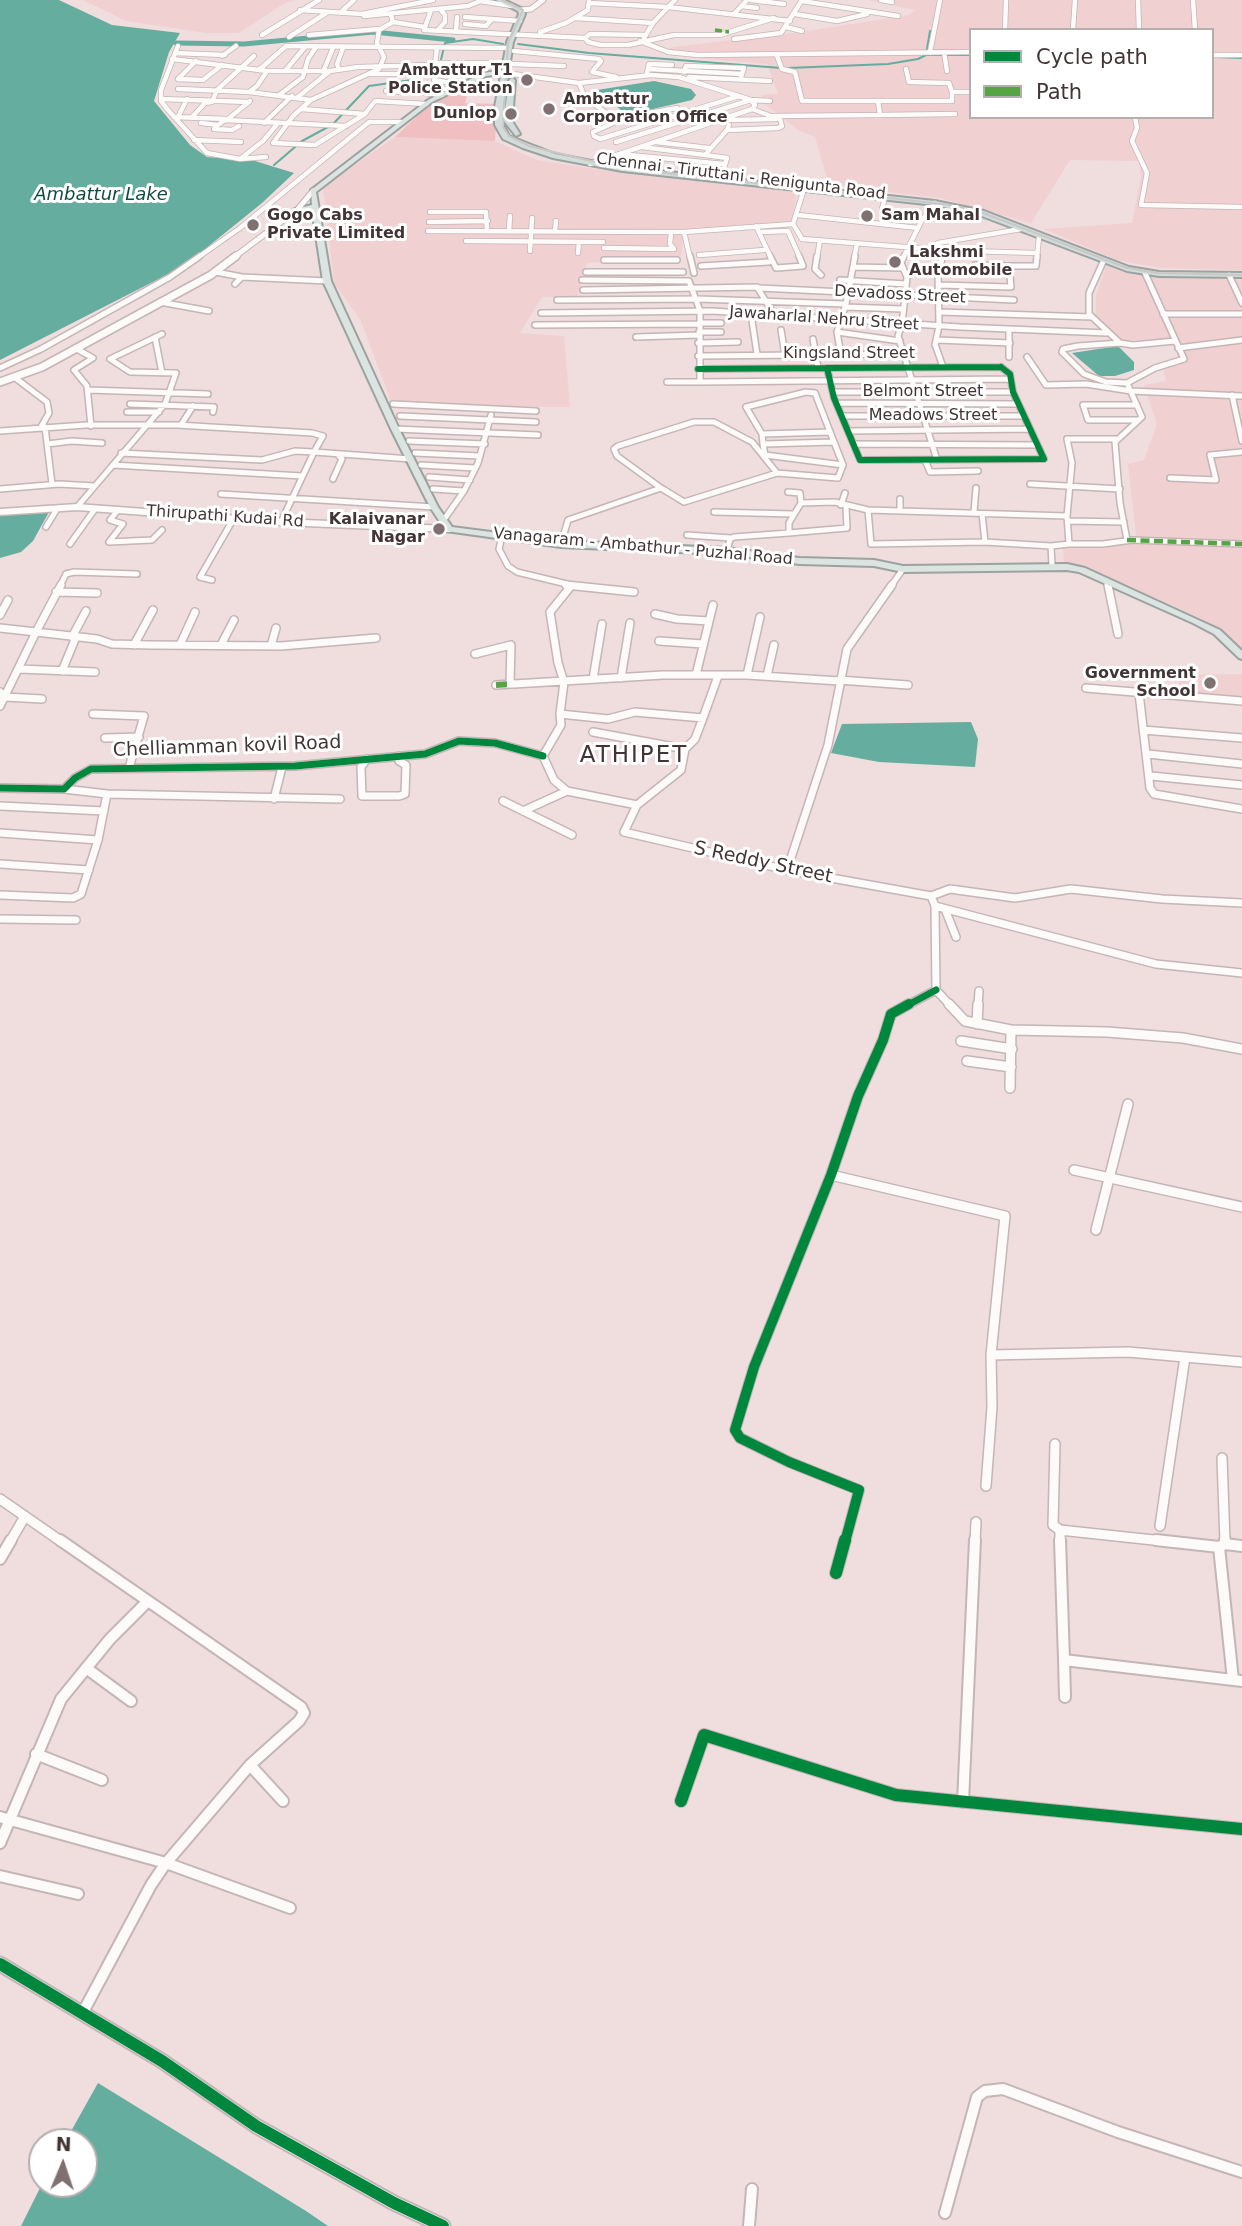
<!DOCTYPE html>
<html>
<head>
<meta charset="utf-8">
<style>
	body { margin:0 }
	#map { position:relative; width:1242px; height:2226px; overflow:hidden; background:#f0ddde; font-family:"DejaVu Sans",sans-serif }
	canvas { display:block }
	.legend { position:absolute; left:969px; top:28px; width:245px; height:91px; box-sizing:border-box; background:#fff; border:2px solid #b4aeaf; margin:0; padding:9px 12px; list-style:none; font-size:21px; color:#433536 }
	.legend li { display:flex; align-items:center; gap:14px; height:35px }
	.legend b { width:35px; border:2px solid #b4aeaf }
	.north { position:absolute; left:28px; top:2128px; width:70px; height:70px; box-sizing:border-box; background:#fff; border:2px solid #b4aeaf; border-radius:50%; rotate:2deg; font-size:19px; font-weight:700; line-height:28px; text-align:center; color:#433536 }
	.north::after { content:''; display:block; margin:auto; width:24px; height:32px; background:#807071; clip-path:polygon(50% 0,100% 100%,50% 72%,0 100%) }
</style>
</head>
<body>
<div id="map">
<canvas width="1242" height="2226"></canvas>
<ul class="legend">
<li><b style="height:9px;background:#00873e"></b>Cycle path</li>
<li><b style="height:9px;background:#55a544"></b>Path</li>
</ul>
<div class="north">N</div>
</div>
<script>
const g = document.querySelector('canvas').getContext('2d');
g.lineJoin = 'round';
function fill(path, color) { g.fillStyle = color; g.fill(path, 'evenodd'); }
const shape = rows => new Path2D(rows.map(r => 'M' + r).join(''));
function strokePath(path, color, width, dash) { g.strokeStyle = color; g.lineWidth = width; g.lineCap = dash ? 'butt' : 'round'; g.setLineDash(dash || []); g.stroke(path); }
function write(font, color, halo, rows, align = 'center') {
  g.font = font + ' "DejaVu Sans",sans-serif'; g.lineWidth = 6; g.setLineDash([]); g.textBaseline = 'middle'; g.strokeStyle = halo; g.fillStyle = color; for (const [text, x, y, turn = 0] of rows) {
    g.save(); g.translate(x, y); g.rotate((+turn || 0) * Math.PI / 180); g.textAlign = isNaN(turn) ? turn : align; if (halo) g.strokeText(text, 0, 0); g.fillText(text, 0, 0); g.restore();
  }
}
const built = shape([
	[83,0,295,0,285,3,239,33,206,33,126,21],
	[868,0,1242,0,1242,270,1161,268,1117,260,1044,229,1132,223,1141,177,1139,161,1070,160,1031,223,940,198,829,185,815,137,798,130,766,105,761,95,778,94,767,64,695,58,696,55,666,51,673,47,801,32,909,15,915,10],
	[971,30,1212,30,1212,117,971,117],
	[395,137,495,141,537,160,627,174,797,191,792,221,684,231,681,256,587,263,577,298,542,297,520,333,564,336,570,407,393,406,360,319,334,283,323,187],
	[1106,266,1128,273,1159,276,1242,277,1242,652,1224,632,1198,617,1104,575,1064,564,1063,548,1137,543,1128,464,1144,460,1157,424,1144,385,1166,381,1163,368,1188,360,1177,338,1117,341,1096,315,1096,296],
	[1242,674,1242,697,1181,692,1177,675]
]);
const green = shape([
	[469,86,465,103,497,104,495,141,395,137,430,104]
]);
const water = shape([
	[0,0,59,0,112,25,180,33,169,52,154,101,190,145,207,157,255,161,294,173,262,203,184,266,0,360],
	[654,81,691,89,696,95,692,100,627,115,597,90],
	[1118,346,1134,362,1134,370,1115,376,1099,376,1072,353],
	[49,512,33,541,21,552,0,558,0,513],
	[971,722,978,739,975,767,879,762,831,753,842,724],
	[98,2083,306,2211,328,2226,21,2226,42,2184,84,2184,84,2142,65,2142]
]);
const stream = shape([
	[518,44,589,53,781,68],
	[926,55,971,55],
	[1216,57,1242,58],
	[788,68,888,64,918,59,926,55,930,31],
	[334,123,369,86,412,80,429,75,439,68,445,43,473,39,503,44],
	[274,165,302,141,328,127]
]);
const canal = shape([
	[176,43,244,44,373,32,453,40]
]);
const minorFar4 = shape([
	[751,0,784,4],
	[881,0,892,2],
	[1138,0,1139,30],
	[1193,0,1195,30],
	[480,1,512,6],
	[802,1,898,16],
	[589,3,668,7,790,21],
	[741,6,757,8],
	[300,10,362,14,433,0],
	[431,10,424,30,585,38,588,42,601,45,628,45,674,35,720,35,774,18],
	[340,13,354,0],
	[734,14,747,0],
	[795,14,837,21,867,14],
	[364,16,468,6,483,0],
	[465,17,520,21],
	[575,18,653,23],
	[393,22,425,27],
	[465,24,486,26,492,19],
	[786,27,802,31],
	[1005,30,1006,0],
	[1073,30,1075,0],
	[437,31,445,22,445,15,440,9],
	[456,32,457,17],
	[540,32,566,23,588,10,589,0],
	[262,35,319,0],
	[309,35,379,29],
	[289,37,328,12],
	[585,38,590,34,646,35],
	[644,38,653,23,675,0],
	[734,39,781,33,802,0],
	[640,41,668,52,698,55,971,52],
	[178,46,161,90,161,101,168,110,207,153,240,159,266,157],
	[514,51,599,59,601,61,592,72,616,77],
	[930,52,940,0],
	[944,52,947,71],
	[175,53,225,55],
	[1212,55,1242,55],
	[222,56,236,46],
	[777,56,782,69,795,72,802,101,878,101],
	[172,59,267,71,330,71,358,67,435,65],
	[435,63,506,63],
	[512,64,564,66],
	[339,69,337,64,343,48],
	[648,69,742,74],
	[906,69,909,82,949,83,952,92],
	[259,70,286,46,509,48],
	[285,71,305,47],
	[323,72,333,48],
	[684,72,686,66,744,68,741,77],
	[647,73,649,64,672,65],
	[370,74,428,74,435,65,437,47],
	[513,74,579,83,651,75,679,77,751,100,755,105,752,109,590,164],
	[689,77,770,81],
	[178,79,203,80,222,65],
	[178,79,196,61],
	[434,80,463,85],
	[579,83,585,98,618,121],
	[409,84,452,90],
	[178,89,249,92,311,100],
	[386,91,407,92],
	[407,91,442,95],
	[249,92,257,86,267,71],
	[279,95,303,77,308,59,316,47],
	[298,97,330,71],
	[161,99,249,102],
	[301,109,365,114,375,101,426,104],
	[752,109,776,118],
	[655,112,618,121,593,132,594,136,600,139,739,96],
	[365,114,315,145,273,143,293,116,311,100,379,69,384,57,377,43,379,30,393,22,391,15],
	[880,115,955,114],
	[772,116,880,115,878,101,952,101,952,92,971,92],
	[174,117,227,119],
	[178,117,187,99],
	[192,117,205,103,212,102,217,90,254,56],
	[1135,117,1137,128,1132,141,1147,173,1141,205,1242,207],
	[670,118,655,112,677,108],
	[228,119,250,101],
	[730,120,777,119],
	[201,123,218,125,225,120,346,126],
	[264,123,292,96],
	[729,125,727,130,778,128,782,126,780,119],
	[214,129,232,130,239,126],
	[194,140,241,142],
	[616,142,751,100,770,101],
	[656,142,709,148],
	[642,147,705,155],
	[619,154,724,164],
	[240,159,263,141,278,123],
	[616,166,620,162],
	[721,177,727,158,705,155,727,130],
	[804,189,793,224,802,239,956,251],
	[882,209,885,197],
	[430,212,486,212,487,231],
	[798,215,918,228],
	[429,222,488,221],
	[756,226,771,258],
	[428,231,684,232],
	[509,231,510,216],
	[555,231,556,221],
	[760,232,788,231,800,258],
	[466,241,603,242],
	[938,243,1021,229],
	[604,248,674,249,670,244,671,232],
	[530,251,532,218],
	[967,251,1037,253],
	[578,253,579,242],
	[699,255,764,250],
	[197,258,240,228,369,122,402,122],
	[690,258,684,232,793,224],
	[817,258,820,240],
	[854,258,857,244],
	[903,258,922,220,935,203],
	[942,258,944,252],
	[1037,258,1039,236]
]);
const minorFar3 = shape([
	[690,256,694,273],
	[770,256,776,268,803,266,799,256],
	[817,256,815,269,821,275],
	[855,256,846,304,837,332,900,341],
	[904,256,901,263,907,277,902,324,898,336,937,460],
	[604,260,677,260],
	[1103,262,1089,293,1089,314,1120,343,1133,345,1175,341],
	[975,265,1009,266],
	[701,266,769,262],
	[853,267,903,268],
	[938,271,956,272],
	[216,272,242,277,235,284],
	[586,272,683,272],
	[1229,275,1242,303],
	[242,277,327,281],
	[582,280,689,281,700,311,700,382,1011,379],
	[840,280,906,284],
	[939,285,1011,287,1009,266,1036,266,1037,256],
	[759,288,1014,300],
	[583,290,757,287,775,316],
	[557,300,698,299,846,304],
	[160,302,209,311],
	[845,307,903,309],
	[940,312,1092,317],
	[541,313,712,311,960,327,1107,333],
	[751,314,757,354],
	[1163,314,1242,314],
	[699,323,721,323],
	[535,325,699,324],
	[781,330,785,355],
	[1009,330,1009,357],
	[699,332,721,332],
	[837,332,841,355],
	[155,337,162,373],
	[636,337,699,335],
	[813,339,818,368],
	[937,340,1010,343],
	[698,343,738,342],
	[1120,343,1078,346,1063,349,1062,352,1084,374,1106,382,1127,383],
	[935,345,939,326,938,272,943,256],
	[936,347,943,367],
	[75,348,93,358,74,370,87,386,91,426],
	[1178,348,1242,340],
	[698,356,904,354],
	[1027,357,1046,385,1086,384,1131,391,1242,396],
	[1001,367,1010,374,1013,392,1044,459,860,460,834,398,827,368,1001,367],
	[0,368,41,349,170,277,200,256],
	[698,369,827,368],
	[14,377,47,402,49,413,41,427],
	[667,382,700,382],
	[88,390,208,394],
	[806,392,815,393,834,442,763,444,762,434,746,407,806,392],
	[833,392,1013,392],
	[1232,395,1242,441],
	[837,403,1018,404],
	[130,404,214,407,213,412],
	[393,404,536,411],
	[1137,405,1083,405,1088,420,1138,420],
	[127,412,159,412],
	[400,416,536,422],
	[842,416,1024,416],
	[181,425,193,406],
	[45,427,52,484],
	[395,429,538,435],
	[0,431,86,425,177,425,312,433,323,436,314,452,411,459],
	[849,431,1030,429],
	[762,434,830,432],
	[409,441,485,444],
	[834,442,843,465],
	[47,444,72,441,102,443],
	[763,444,765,455],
	[856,444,1037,445],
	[121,453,262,460,295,451,314,452,281,522],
	[415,453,480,456],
	[925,460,930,472,978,471],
	[113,465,302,476],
	[421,465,475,468],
	[429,477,470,480],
	[1170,478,1216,480,1210,455,1242,452],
	[333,479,342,459,337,454],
	[1030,484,1120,489],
	[661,488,684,502,777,473,838,478,843,465,765,455],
	[0,489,59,484,94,486],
	[433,489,464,491],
	[788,492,800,493,801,503],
	[221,494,434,507],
	[900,499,900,511],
	[841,505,845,493],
	[77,507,165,404,176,373,130,372,110,359,162,334],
	[118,510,110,520,123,524,109,542,152,540,162,530],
	[868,510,871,544,985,542],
	[714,512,793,514],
	[974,512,976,488],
	[982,514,985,542,1051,546],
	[1067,516,1072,463,1067,439,1116,439],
	[443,521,464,491,478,463,491,415],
	[1068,521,1124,522],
	[46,527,57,509],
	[789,533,847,528,846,507],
	[687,535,731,538],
	[502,536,499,549,508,566,517,572,575,586],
	[1127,540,1120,503,1115,442,1142,417,1127,383,1155,368,1184,359,1145,273],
	[70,544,95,509],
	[561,544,568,520,661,488,617,456,614,449,618,446,694,422,714,422,752,442,777,473],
	[1069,544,1103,544,1132,540,1242,544],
	[727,551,730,539,734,537,789,533,789,523,801,503,835,502,868,510,1067,516,1069,544,1051,546,1052,565],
	[212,580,200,577,234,518],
	[1107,581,1108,586],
	[60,586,66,574,74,572,137,574],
	[891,586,903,569]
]);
const minorFar2 = shape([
	[61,585,36,632,97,639,112,644,151,645,281,646,376,638],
	[566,585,634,592],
	[1108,585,1118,634],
	[56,592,97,593],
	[655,614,677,619,709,621],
	[0,615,8,600],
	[0,628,36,632,0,706],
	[72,637,86,611],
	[659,641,703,644],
	[134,645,153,610],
	[180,645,195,612],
	[221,645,234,620],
	[271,646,276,628],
	[475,654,511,645,510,683,514,684,663,675,747,675,839,681],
	[19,669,95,672],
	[62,671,76,637],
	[696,675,713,605],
	[747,675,760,617],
	[767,676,774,645],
	[621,678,630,623],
	[593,679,602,624],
	[839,680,908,685],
	[496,685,511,684],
	[1086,688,1242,701],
	[0,692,5,697,42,699],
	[1139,693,1150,788,1154,794,1242,809],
	[93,714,144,716,129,768],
	[560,714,564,682,558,663,550,612,571,586],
	[1143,730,1242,738],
	[593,732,685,749],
	[105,738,139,737],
	[1148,754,1242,764],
	[543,756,561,725,560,714,608,719,635,712,703,718,718,676],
	[543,756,554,780,567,791,637,805,681,770,685,749,695,739,703,718],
	[367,759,361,767,362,796,399,796,405,794,406,765,399,761,399,756],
	[1151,776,1242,785],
	[0,788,64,789,75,778,91,769,295,766,425,754,459,741,495,743,543,756],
	[107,794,340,799],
	[274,799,282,767],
	[503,801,572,835],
	[637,805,624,832,787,870,931,896],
	[0,806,104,811],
	[523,811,567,791],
	[0,833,98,840],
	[0,864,89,870],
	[787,870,828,745,847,649,892,585],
	[0,895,73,898,81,894,98,840,107,794,64,789],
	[931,896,935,906,936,990,951,1006],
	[931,896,950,889,1015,898,1071,889,1162,899,1242,903],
	[935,906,1156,964,1242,973],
	[945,909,956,937],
	[0,919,76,920],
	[906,1006,936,990],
	[978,1006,979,991]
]);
const minorFar1 = shape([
	[949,1004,965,1021,1011,1030,1107,1032,1183,1038,1242,1049],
	[977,1024,978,1004],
	[961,1041,1012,1049],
	[967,1061,1011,1067],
	[1010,1088,1011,1030],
	[1074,1170,1242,1207],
	[831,1175,1005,1216,991,1355,992,1407,986,1486],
	[1096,1230,1128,1104],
	[991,1355,1128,1352,1242,1362],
	[1055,1444,1053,1525,1060,1530],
	[1222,1458,1225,1542],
	[0,1499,62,1542],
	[1160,1526,1185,1357],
	[10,1542,24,1518],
	[845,1542,859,1490,789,1462,740,1438,735,1430,754,1367,831,1175,858,1096,883,1040,891,1014,909,1004],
	[975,1542,976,1522],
	[1060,1542,1060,1530,1172,1542]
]);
const minor = shape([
	[60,1540,301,1707,304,1713,299,1721,250,1765,283,1801],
	[1060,1540,1064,1660,1242,1681],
	[1156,1540,1219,1547,1225,1544,1242,1546],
	[1225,1540,1225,1544],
	[1219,1547,1233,1680],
	[0,1559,11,1540],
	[836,1573,845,1540],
	[1064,1660,1065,1697],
	[86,1668,131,1701],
	[36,1754,102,1780],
	[681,1801,704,1735,896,1795,1242,1829],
	[963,1802,975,1540],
	[0,1817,166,1863,250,1765],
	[0,1843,61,1699,110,1639,147,1602],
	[0,1876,78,1894],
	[82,2014,151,1885,166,1863,290,1908],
	[945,2213,977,2097,985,2091,1003,2089,1118,2132,1242,2172],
	[749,2226,752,2189]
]);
const tertiaryFar2 = shape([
	[521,10,531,9,543,0]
]);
const tertiaryFar1 = shape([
	[0,512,77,507,281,522,449,529]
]);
const tertiary = shape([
	[0,1964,162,2061,256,2126,394,2203,443,2226]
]);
const secondaryFar1 = shape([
	[233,258,298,209,313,191]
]);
const secondary = shape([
	[0,382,42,367,211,275,236,256]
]);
const primary = shape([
	[505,70,507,73,486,76,432,102,316,192,331,281,399,429,438,507,452,527,561,541,727,548,799,558,874,560,903,566,1067,564,1085,568,1220,630,1242,651,1242,659,1239,658,1214,634,1193,623,1079,572,1067,570,903,572,874,566,799,564,727,554,561,547,446,531,430,507,391,429,323,281,312,209,298,211,295,209,312,205,311,190,428,100,483,73,505,70]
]);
const trunk = shape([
	[496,0,504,0,523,9,525,14,513,42,503,107,503,125,509,136,529,144,555,154,622,167,935,201,984,211,1129,267,1159,272,1242,273,1242,277,1159,276,1127,271,979,215,935,205,622,171,553,158,523,148,503,139,495,125,495,107,507,42,519,14,518,11,496,0],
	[512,78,515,80,512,121,520,134,516,136,504,121,509,80,512,78]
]);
const rail = shape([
	[502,0,523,10,508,43,503,127,509,136,529,146,620,168,951,205,983,213,1127,268,1157,273,1242,275]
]);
const quietFar2 = shape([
	[715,30,729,32],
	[616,166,620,162]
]);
const quietFar1 = shape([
	[1127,540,1242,544]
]);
const quiet = shape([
	[496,685,511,684]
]);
const cyclewayFar3 = shape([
	[1001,367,1010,374,1013,392,1044,459,860,460,834,398,827,368,1001,367],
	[698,369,827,368]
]);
const cyclewayFar2 = shape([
	[0,788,64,789,75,778,91,769,295,766,425,754,459,741,495,743,543,756],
	[906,1006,936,990]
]);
const cyclewayFar1 = shape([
	[845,1542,859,1490,789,1462,740,1438,735,1430,754,1367,831,1175,858,1096,883,1040,891,1014,909,1004]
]);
const cycleway = shape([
	[836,1573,845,1540],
	[681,1801,704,1735,896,1795,1242,1829],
	[0,1964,162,2061,256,2126,394,2203,443,2226]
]);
const markers = [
	[527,80,7,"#807071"],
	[549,109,7,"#807071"],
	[511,114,7,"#807071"],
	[867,216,7,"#807071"],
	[253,225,7,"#807071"],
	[895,262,7,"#807071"],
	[439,529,7,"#807071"],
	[1210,683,7,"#807071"]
];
const farPoinames = [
	["Ambattur T1",513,71],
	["Police Station",513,89],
	["Ambattur",563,100,"left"],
	["Corporation Office",563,118,"left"],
	["Dunlop",497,114],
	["Gogo Cabs",267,216,"left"],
	["Private Limited",267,234,"left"],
	["Sam Mahal",881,216,"left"],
	["Lakshmi",909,253,"left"],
	["Automobile",909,271,"left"],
	["Kalaivanar",425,520],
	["Nagar",425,538],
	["Government",1196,674],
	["School",1196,692]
];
const farStreetnames = [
	["Chennai - Tiruttani - Renigunta Road",741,177,7],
	["Devadoss Street",900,295,3],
	["Jawaharlal Nehru Street",824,319,4],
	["Kingsland Street",849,354],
	["Belmont Street",923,392],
	["Meadows Street",933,416],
	["Thirupathi Kudai Rd",225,517,4],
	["Vanagaram - Ambathur - Puzhal Road",643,547,5]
];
const farWaternames = [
	["Ambattur Lake",101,195]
];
const streetNames = [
	["Chelliamman kovil Road",227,747,-2],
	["S Reddy Street",763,863,12]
];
const quarterNames = [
	["ATHIPET",634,756]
];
fill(built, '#f1d0d2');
fill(green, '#f0bfc2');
fill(water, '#65ad9f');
strokePath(stream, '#65ad9f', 2);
strokePath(canal, '#65ad9f', 5);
strokePath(minorFar4, '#c4b5b6', 6);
strokePath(minorFar3, '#c4b5b6', 8);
strokePath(minorFar2, '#c4b5b6', 10);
strokePath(minorFar1, '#c4b5b6', 12);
strokePath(minor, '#c4b5b6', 14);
strokePath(tertiaryFar2, '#c4b5b6', 7);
strokePath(tertiaryFar1, '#c4b5b6', 9);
strokePath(tertiary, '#c4b5b6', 17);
strokePath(secondaryFar1, '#c4b5b6', 7);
strokePath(secondary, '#c4b5b6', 10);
strokePath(primary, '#9aa3a0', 4);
strokePath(trunk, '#9aa3a0', 4);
strokePath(minorFar4, '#fdfafa', 4.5);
strokePath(minorFar3, '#fdfafa', 5);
strokePath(minorFar2, '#fdfafa', 7);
strokePath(minorFar1, '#fdfafa', 9);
strokePath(minor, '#fdfafa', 10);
strokePath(tertiaryFar2, '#fdfafa', 5);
strokePath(tertiaryFar1, '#fdfafa', 6);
strokePath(tertiary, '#fdfafa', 13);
strokePath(secondaryFar1, '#fdfafa', 5);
strokePath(secondary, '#fdfafa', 7);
fill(primary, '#dce4e2');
fill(trunk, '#d2dcda');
strokePath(rail, '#cbc7c7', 2);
strokePath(quietFar2, '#55a544', 3.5, [7, 3.5]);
strokePath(quietFar1, '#55a544', 4.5, [9, 4.5]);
strokePath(quiet, '#55a544', 6, [11, 6]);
strokePath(cyclewayFar3, '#00873e', 6);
strokePath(cyclewayFar2, '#00873e', 7);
strokePath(cyclewayFar1, '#00873e', 10);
strokePath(cycleway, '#00873e', 12);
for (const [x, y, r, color] of markers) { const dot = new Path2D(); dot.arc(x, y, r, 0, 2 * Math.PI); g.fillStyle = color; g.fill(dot); strokePath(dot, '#fff', 2.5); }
write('bold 16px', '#433536', '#fff', farPoinames, 'right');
write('16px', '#433536', '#fff', farStreetnames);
write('italic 18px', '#0f4d42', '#fff', farWaternames);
write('19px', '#433536', '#fff', streetNames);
g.letterSpacing = '2px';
write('23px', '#433536', '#fff', quarterNames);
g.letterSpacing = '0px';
</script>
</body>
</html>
